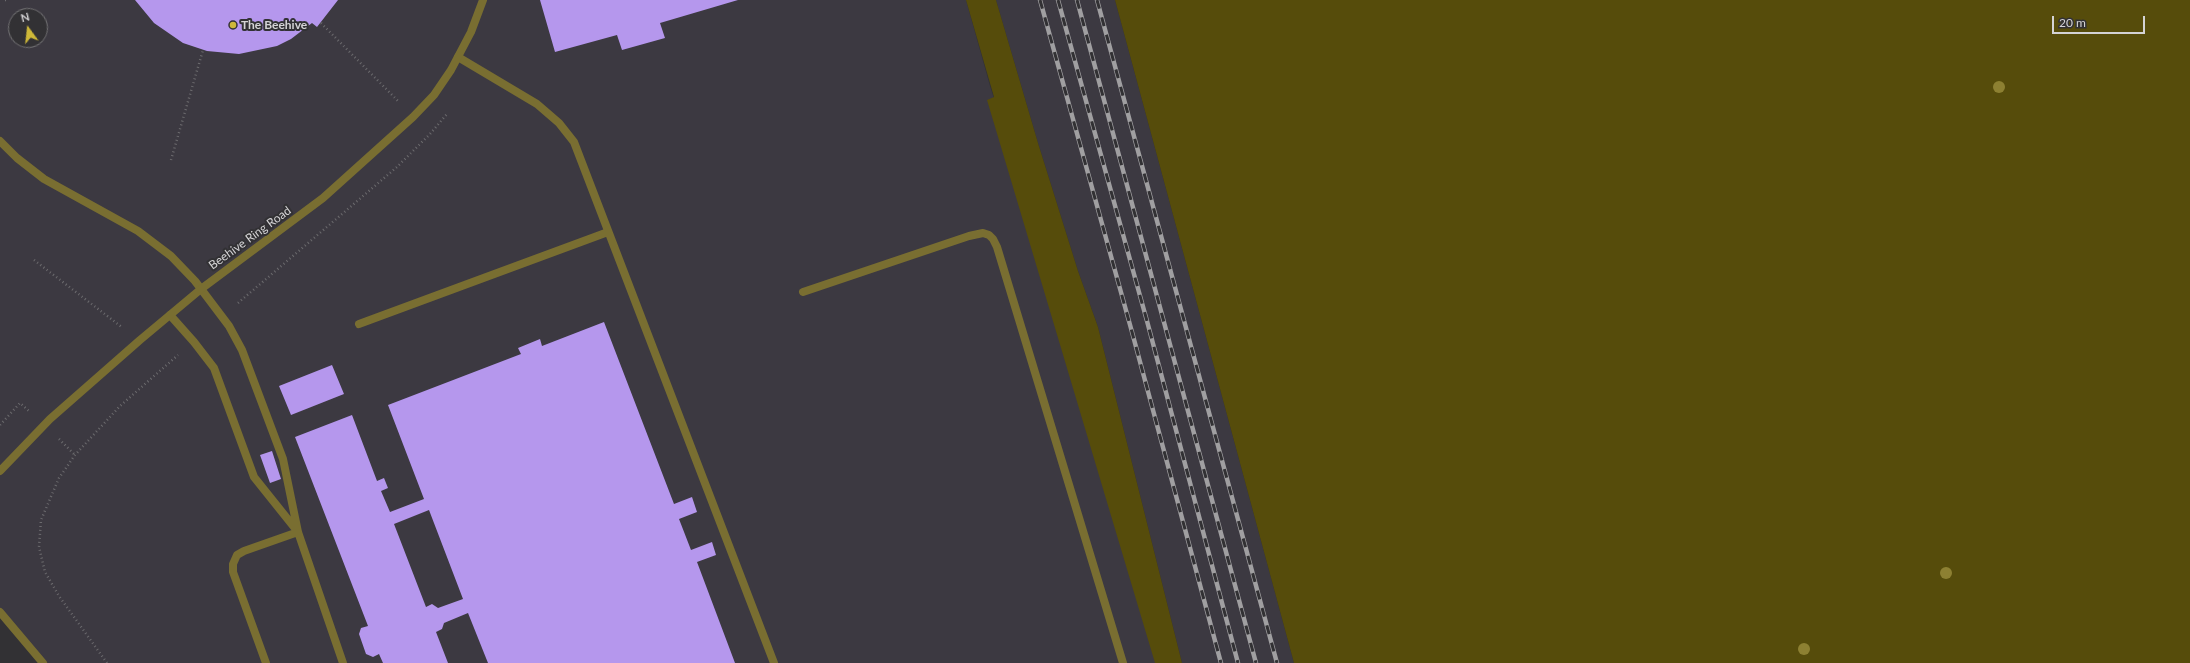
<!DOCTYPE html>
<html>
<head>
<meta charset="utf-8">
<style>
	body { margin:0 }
	#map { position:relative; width:2190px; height:663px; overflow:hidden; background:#323134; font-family:Lato,sans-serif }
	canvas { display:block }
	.north { position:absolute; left:8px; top:8px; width:40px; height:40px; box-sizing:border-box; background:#323134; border:1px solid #737274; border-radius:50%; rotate:345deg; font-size:11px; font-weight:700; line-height:16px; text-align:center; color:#d4d3d5 }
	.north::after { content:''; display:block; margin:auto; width:14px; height:18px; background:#ceb838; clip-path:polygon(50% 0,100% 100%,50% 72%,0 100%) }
	.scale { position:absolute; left:2052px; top:16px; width:93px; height:18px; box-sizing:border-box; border:2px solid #d4d3d5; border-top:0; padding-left:5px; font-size:12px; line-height:14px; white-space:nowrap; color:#d4d3d5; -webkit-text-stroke:3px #323134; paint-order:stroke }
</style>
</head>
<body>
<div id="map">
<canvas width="2190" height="663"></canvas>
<div class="north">N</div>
<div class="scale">20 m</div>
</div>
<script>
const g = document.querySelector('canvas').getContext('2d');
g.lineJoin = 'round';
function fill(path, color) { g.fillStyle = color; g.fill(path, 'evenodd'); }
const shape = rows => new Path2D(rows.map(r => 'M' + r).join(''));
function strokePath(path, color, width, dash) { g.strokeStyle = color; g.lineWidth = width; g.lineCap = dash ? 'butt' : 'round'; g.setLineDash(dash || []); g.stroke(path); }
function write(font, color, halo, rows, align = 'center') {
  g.font = font + ' Lato,sans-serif'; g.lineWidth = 4; g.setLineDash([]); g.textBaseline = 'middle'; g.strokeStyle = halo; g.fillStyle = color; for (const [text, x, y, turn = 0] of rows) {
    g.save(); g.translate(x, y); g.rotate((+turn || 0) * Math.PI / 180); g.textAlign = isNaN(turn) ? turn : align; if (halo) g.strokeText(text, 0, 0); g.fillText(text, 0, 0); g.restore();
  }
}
const built = shape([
	[0,0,966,0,990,86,1174,663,43,663,0,612],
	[16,16,40,16,40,40,16,40],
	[996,0,1115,0,1294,663,1182,663,1098,327,1078,271,1038,143]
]);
const green = shape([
	[966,0,996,0,1038,143,1078,271,1098,327,1182,663,1155,663,987,100,994,97],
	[1115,0,2190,0,2190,663,1294,663]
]);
const building = shape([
	[135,0,338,0,317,27,312,23,291,39,277,46,239,54,207,51,183,43,154,23],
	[540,0,738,0,660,23,665,38,622,50,617,35,555,52],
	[604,322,674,504,692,497,697,512,679,519,691,550,712,542,716,555,697,562,735,663,488,663,468,613,444,623,442,629,436,632,448,663,383,663,379,654,373,657,366,654,359,634,361,628,368,626,295,437,352,415,377,481,384,478,388,488,381,491,390,512,424,499,388,405,521,354,518,348,540,339,542,346],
	[429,510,463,599,438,608,432,604,426,607,394,524],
	[332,365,344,394,291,415,279,386],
	[272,451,281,479,270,483,260,455]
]);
const path = shape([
	[5,0,6,0],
	[321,23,399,102],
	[171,160,203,50],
	[34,260,123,328],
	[238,303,397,167,430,134,447,114],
	[0,425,20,403,29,411],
	[59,439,75,455],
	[107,663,59,596,45,572,39,547,41,520,59,478,75,455,120,406,178,355]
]);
const service = shape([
	[458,57,537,104,559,123,574,142,774,663],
	[0,141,17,158,44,179,138,231,171,256,195,281,229,326,242,350,283,459,298,532,343,663],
	[803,292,969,236,983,233,989,235,993,239,997,247,1123,663],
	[170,315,194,342,214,368,254,477,298,532,244,551,237,555,233,564,233,572,266,663],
	[359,324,608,232]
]);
const minor = shape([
	[0,471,50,419,140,340,201,289,323,198,413,117,434,95,451,70,471,32,483,0]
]);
const tertiary = shape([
	[0,612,43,663]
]);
const rail = shape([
	[1040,0,1132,332,1221,663],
	[1058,0,1147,321,1238,663],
	[1077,0,1256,663],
	[1097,0,1277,663]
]);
const trees = [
	[1999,87],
	[1946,573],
	[1804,649]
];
const markers = [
	[233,25,4,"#ceb838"]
];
const poiNames = [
	["The Beehive",241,25]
];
const streetNames = [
	["Beehive Ring Road",250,238,-36]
];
fill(built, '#3c3941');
fill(green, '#564c0b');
fill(building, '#b597ed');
strokePath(path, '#6c6b6e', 2.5, [1, 3]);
strokePath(service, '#796e31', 8);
strokePath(minor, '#796e31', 8);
strokePath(tertiary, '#796e31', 8);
strokePath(rail, '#a09fa1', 4.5);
strokePath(rail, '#323134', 3, [9]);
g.fillStyle = '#8d8032';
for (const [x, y] of trees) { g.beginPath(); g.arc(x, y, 6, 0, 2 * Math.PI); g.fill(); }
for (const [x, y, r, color] of markers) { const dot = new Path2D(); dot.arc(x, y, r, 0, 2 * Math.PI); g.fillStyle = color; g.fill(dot); strokePath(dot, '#323134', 1.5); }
write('bold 12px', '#d4d3d5', '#323134', poiNames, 'left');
write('12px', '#d4d3d5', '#323134', streetNames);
</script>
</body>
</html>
